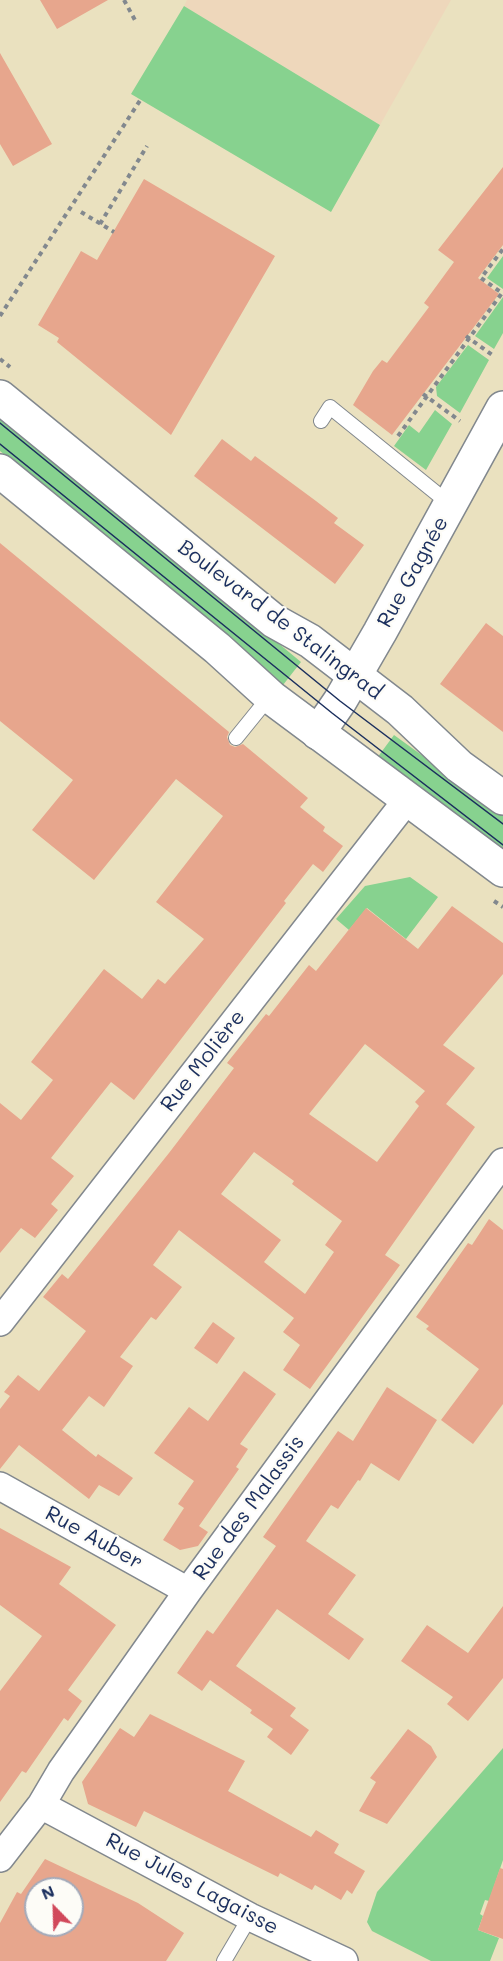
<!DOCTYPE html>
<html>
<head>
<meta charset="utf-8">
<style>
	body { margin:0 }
	#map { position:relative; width:503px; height:1961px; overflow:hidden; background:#eae1bf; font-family:Mali,sans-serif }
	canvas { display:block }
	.north { position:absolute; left:24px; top:1877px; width:60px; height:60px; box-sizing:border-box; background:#fdfcf7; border:2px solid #a3aaba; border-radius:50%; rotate:337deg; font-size:16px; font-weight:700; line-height:24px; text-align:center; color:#1b2f5e }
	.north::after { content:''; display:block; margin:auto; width:21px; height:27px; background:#d1495b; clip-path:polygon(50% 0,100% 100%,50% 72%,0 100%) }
</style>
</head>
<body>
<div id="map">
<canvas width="503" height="1961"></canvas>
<div class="north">N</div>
</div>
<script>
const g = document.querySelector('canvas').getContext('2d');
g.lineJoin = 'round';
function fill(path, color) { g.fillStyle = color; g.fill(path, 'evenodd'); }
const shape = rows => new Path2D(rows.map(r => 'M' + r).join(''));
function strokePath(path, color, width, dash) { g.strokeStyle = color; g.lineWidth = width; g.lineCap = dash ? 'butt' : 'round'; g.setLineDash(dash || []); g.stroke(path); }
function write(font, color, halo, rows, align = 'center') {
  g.font = font + ' Mali,sans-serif'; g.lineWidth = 4.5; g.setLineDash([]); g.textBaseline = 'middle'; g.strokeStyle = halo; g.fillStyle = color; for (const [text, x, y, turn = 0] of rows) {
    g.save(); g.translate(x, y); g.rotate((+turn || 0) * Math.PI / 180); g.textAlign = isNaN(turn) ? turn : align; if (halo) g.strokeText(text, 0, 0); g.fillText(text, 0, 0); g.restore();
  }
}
const built = shape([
	[187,0,451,0,380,125,184,6]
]);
const green = shape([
	[184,6,380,125,331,212,131,94],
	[503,256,503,289,487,278],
	[503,297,503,333,494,349,475,336],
	[468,345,489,360,460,413,437,396,436,387],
	[435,410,452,424,426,470,394,446,409,425,419,433],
	[0,413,301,662,283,685,0,451],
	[394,735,503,814,503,851,377,758],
	[410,877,438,897,406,939,367,908,349,930,336,919,365,886],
	[503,1748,503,1860,489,1901,485,1900,480,1914,483,1916,478,1930,499,1938,490,1961,431,1961,372,1931,367,1922,377,1892]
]);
const building = shape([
	[40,0,108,0,57,29],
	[0,53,52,144,13,166,0,144],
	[503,167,503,245,478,278,499,294,392,435,353,405,373,371,382,360,387,363,429,307,424,303,454,262,438,250],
	[144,179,275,256,171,435,57,342,59,338,38,325,81,251,97,260],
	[222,439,251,461,255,456,316,501,338,518,334,523,364,545,335,584,194,476],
	[0,543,229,732,227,737,230,745,235,747,243,744,308,798,300,807,325,827,323,831,343,846,323,872,313,864,284,901,286,903,134,1100,111,1082,51,1158,74,1176,51,1204,58,1210,35,1238,21,1228,0,1253,0,1103,21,1120,53,1080,31,1062,104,969,142,999,158,979,165,984,204,939,156,902,223,816,176,779,94,880,32,830,73,780,0,721],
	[486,623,503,636,503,732,440,684],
	[452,906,503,943,503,974,443,1045,475,1068,446,1104,475,1127,385,1255,400,1265,310,1389,283,1370,300,1345,283,1332,294,1318,179,1230,153,1265,182,1287,156,1320,151,1317,120,1357,133,1366,104,1407,89,1396,62,1430,96,1457,98,1454,133,1478,119,1496,99,1485,89,1499,19,1445,0,1469,0,1409,10,1396,4,1392,18,1375,39,1391,86,1331,43,1297,62,1274,68,1279,169,1153,234,1068,227,1063,266,1014,269,1016,309,965,316,971,366,908,418,949],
	[365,1044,425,1091,415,1102,419,1106,377,1162,309,1114],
	[254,1152,294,1181,292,1184,342,1221,325,1245,334,1252,305,1294,264,1262,281,1240,221,1194],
	[489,1219,503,1230,503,1404,473,1444,441,1420,479,1369,426,1329,429,1326,416,1317,468,1243,472,1245],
	[213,1322,235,1338,217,1364,194,1348],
	[244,1371,276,1394,240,1444,248,1449,236,1467,239,1469,199,1526,208,1532,198,1546,180,1550,163,1540,184,1508,178,1504,194,1481,154,1453,189,1407,208,1421],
	[387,1387,437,1420,399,1481,371,1463,360,1481,358,1480,338,1509,331,1505,306,1541,356,1575,328,1614,364,1639,349,1660,277,1609,236,1666,296,1708,290,1716,309,1730,291,1755,267,1737,273,1729,250,1713,252,1710,210,1680,202,1691,177,1673,207,1630,213,1634,276,1546,263,1537,338,1431,353,1441],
	[0,1528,71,1567,59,1584,116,1625,68,1690,82,1701,68,1721,64,1718,26,1773,22,1771,0,1802,0,1691,42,1636,0,1605],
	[503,1606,503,1678,468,1721,447,1704,453,1697,401,1661,427,1625,468,1653],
	[150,1714,245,1761,228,1791,311,1837,316,1830,339,1844,334,1853,365,1871,352,1894,347,1890,341,1900,315,1885,312,1890,280,1873,278,1877,144,1811,136,1827,88,1804,82,1782,120,1728,134,1737],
	[408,1729,431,1746,437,1757,387,1824,359,1811,376,1782,370,1778],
	[45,1859,138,1903,184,1933,166,1961,0,1961,0,1923,17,1892,21,1894],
	[36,1889,72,1889,72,1925,36,1925],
	[500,1868,503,1869,503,1939,478,1930]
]);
const path = shape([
	[124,0,136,22],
	[81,212,114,232],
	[100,224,147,146],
	[0,316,141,99],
	[466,336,495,357],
	[0,359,10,367],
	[423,394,460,421],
	[398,436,502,293,481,278,503,249],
	[494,901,503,907]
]);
const service = shape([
	[321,421,330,407,451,505],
	[236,738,270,696],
	[224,1961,250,1917]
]);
const minor = shape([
	[0,1322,407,800],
	[0,1486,188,1591],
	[41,1805,250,1917,344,1961],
	[0,1858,41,1805,61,1771,188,1591,503,1162]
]);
const tertiary = shape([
	[318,733,340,701,380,632,503,408]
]);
const primary = shape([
	[0,397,274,621,310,641,400,710,459,766,503,798],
	[0,471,217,648,272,698,503,870]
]);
const tram = shape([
	[0,423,340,701,503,824],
	[0,444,332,713,503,845]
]);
const streetNames = [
	["Rue Gagnée",413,572,-61],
	["Boulevard de Stalingrad",280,620,37],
	["Rue Molière",203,1061,-52],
	["Rue des Malassis",249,1508,-54],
	["Rue Auber",94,1538,29],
	["Rue Jules Lagaisse",192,1884,28]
];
fill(built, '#eed7bb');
fill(green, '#87d28f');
fill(building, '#e7a68d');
strokePath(service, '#82888e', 16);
strokePath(minor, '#82888e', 30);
strokePath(tertiary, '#82888e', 36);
strokePath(primary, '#82888e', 36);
strokePath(path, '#82888e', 4, [4.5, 4.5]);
strokePath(service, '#fff', 14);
strokePath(minor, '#fff', 27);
strokePath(tertiary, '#fff', 33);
strokePath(primary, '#fff', 33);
strokePath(tram, '#1b2f5e', 1.5);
write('21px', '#1b2f5e', '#fdfcf7', streetNames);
</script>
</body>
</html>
